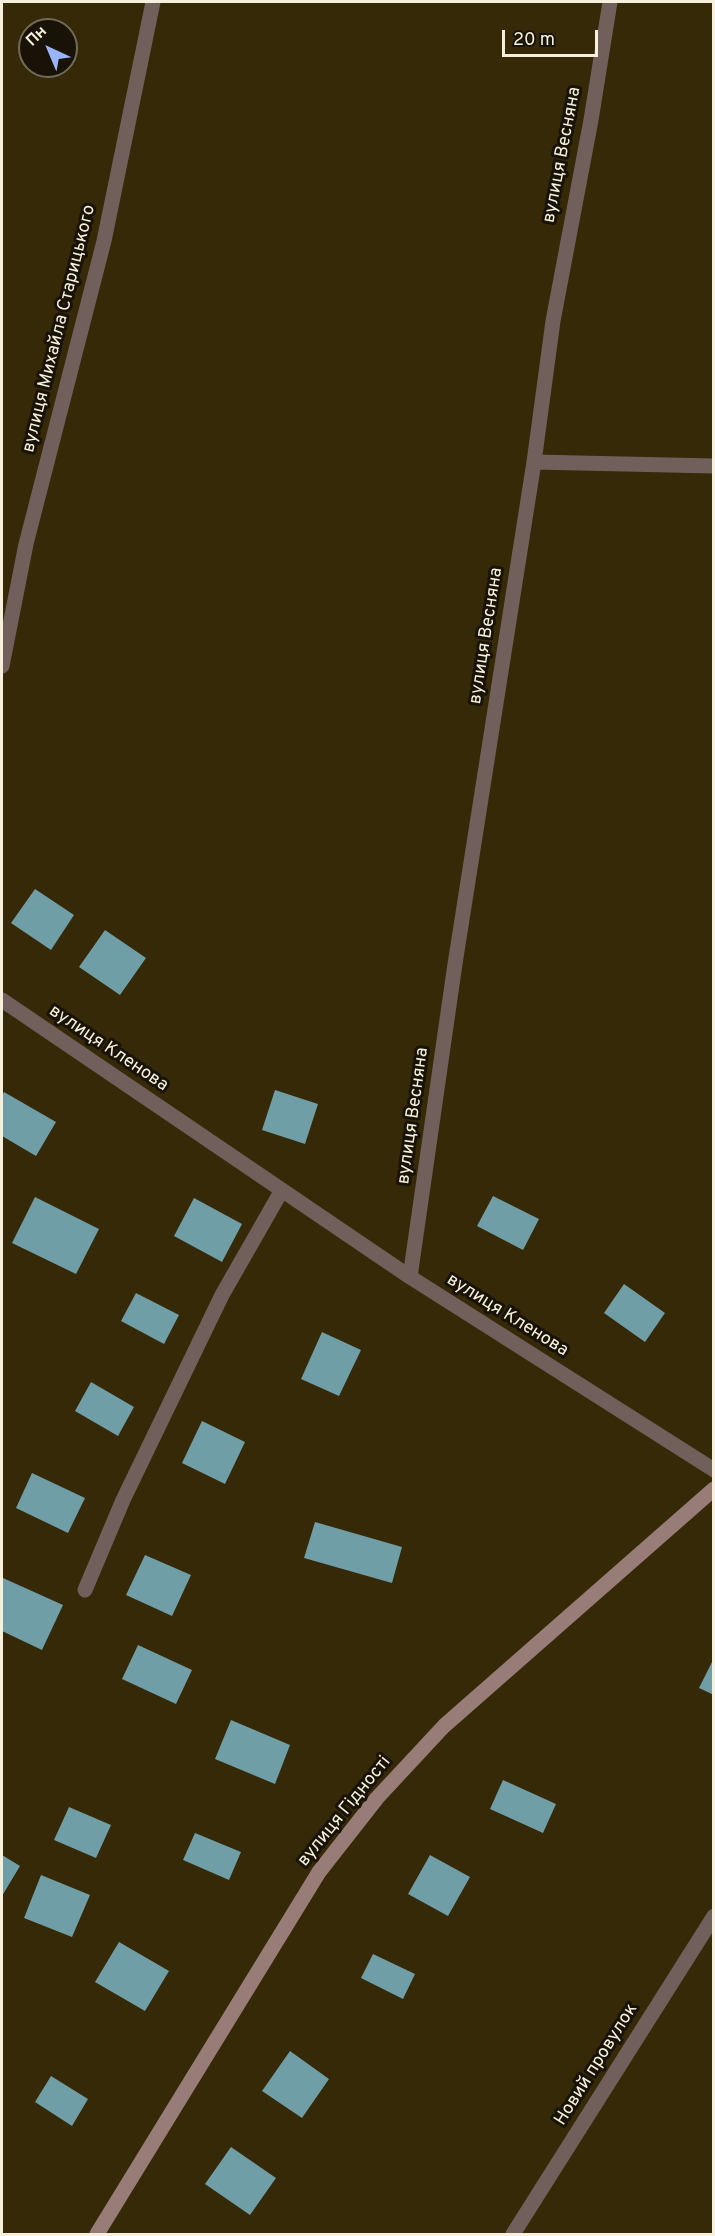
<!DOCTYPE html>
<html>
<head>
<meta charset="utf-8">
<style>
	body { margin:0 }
	#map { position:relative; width:715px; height:2236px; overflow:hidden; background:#352907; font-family:Overpass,sans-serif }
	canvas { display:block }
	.frame { position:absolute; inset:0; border:3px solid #f7f0dd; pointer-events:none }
	.north { position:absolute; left:18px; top:18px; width:60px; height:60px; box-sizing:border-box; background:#181306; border:2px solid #716b5c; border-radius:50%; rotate:316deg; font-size:16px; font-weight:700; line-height:24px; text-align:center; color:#f7f0dd }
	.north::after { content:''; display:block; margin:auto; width:21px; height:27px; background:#9bb5fd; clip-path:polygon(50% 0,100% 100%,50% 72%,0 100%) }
	.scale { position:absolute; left:502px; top:30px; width:96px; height:27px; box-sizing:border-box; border:3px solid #f7f0dd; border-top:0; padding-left:8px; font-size:18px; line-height:21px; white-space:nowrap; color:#f7f0dd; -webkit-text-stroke:4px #181306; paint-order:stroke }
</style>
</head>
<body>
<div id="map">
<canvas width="715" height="2236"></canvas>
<div class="frame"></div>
<div class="north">Пн</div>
<div class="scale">20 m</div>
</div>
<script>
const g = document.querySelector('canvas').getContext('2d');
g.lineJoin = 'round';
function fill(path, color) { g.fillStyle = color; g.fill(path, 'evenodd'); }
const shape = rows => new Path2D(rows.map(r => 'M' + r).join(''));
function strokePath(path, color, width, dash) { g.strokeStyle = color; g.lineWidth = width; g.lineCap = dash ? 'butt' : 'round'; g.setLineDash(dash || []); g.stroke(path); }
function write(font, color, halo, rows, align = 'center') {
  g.font = font + ' Overpass,sans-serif'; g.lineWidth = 6; g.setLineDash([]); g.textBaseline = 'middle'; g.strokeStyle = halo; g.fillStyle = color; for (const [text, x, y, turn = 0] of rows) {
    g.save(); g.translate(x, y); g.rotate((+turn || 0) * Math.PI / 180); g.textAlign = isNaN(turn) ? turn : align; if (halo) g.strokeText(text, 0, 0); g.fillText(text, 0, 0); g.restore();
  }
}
const building = shape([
	[35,889,74,915,51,950,11,923],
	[105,930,146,958,120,995,79,967],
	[275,1090,318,1104,305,1144,262,1130],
	[4,1092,56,1122,36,1156,2,1136,2,1096],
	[493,1196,539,1219,523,1250,477,1226],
	[35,1197,99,1229,76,1274,12,1243],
	[194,1198,242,1224,222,1262,174,1236],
	[624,1284,665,1313,645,1342,604,1313],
	[136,1293,179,1315,164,1344,121,1321],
	[322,1332,361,1350,339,1396,301,1379],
	[91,1382,134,1407,118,1436,75,1411],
	[202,1421,245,1442,225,1484,182,1463],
	[32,1473,85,1498,68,1533,16,1508],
	[315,1522,402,1547,392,1583,304,1558],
	[145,1555,191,1575,172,1616,126,1595],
	[3,1578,63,1605,42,1650,2,1631,2,1582],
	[138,1645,192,1670,176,1704,122,1679],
	[714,1658,714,1695,699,1688],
	[231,1720,290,1745,275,1784,215,1759],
	[503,1780,556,1804,543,1833,490,1809],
	[69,1807,111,1825,96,1858,54,1840],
	[195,1833,241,1852,229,1880,183,1860],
	[2,1855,20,1866,2,1896],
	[430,1855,470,1877,448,1916,408,1894],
	[41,1875,90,1895,72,1937,24,1918],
	[119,1942,169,1971,145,2011,95,1982],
	[373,1954,415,1974,403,1999,361,1978],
	[290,2051,329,2079,302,2118,262,2091],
	[51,2076,88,2099,72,2126,35,2102],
	[231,2147,276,2178,250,2215,205,2184]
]);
const street = shape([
	[534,462,714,466],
	[2,666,26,544,104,241,153,2],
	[2,1000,410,1277,714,1470],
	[410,1277,455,964,534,462,553,321,591,120,610,2],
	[85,1590,123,1500,222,1295,282,1190],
	[513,2234,714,1916]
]);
const secondary = shape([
	[97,2234,319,1872,377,1798,444,1726,714,1489]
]);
const streetNames = [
	["вулиця Весняна",563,155,-79],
	["вулиця Михайла Старицького",60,329,-76],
	["вулиця Весняна",487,636,-81],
	["вулиця Кленова",108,1049,34],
	["вулиця Весняна",414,1116,-82],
	["вулиця Кленова",507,1316,32],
	["вулиця Гідності",345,1812,-51],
	["Новий провулок",597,2065,-58]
];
fill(building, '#6f9ea6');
strokePath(street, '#715f5c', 15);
strokePath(secondary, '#987c78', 15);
write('18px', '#f7f0dd', '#181306', streetNames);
</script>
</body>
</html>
